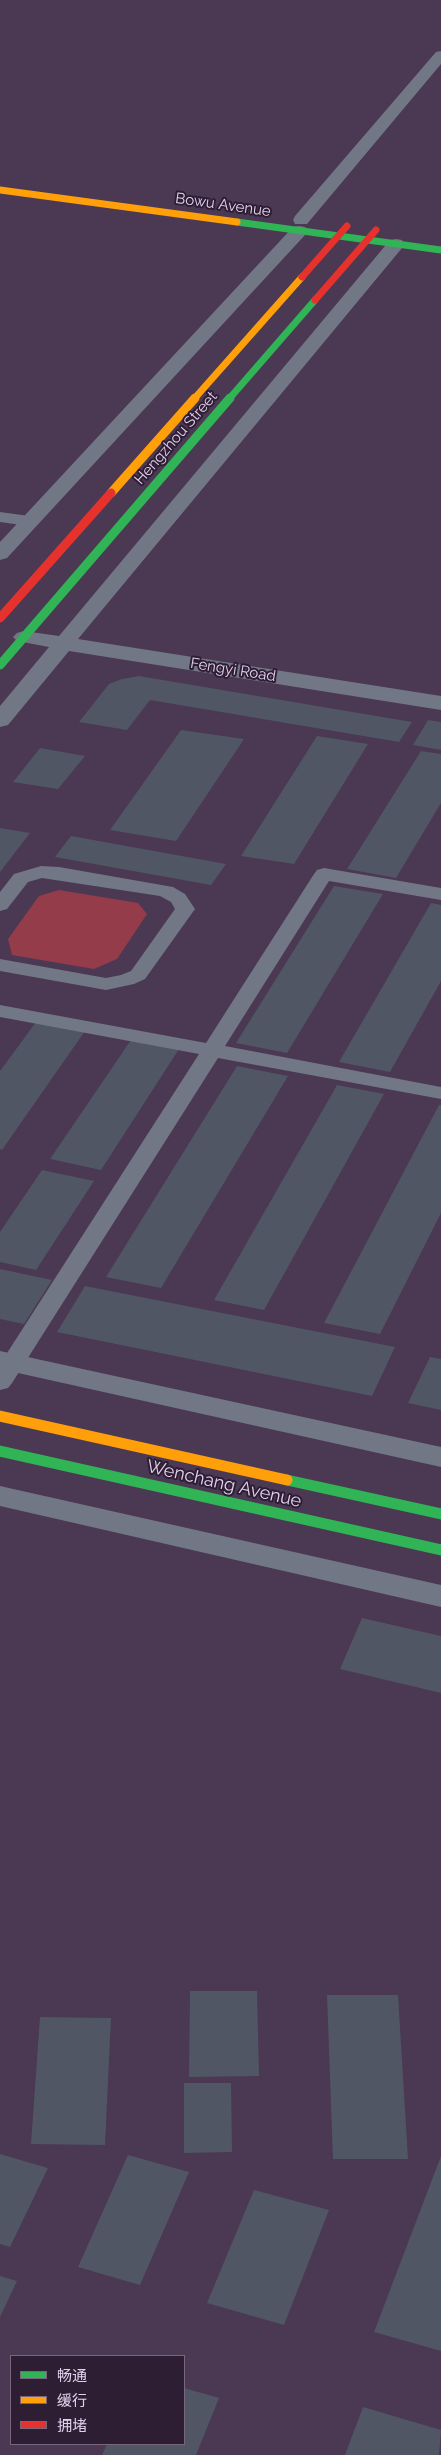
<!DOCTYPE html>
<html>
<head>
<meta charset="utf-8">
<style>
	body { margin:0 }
	#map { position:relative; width:441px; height:2455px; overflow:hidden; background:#4b3853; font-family:Raleway,"Noto Sans SC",sans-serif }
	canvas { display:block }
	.legend { position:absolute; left:10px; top:2355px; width:175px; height:90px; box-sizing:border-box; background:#2d1e34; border:1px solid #77667e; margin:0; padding:6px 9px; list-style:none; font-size:15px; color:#e5d1ee }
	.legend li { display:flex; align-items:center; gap:10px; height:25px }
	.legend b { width:25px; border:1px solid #77667e }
</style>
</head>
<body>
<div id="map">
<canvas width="441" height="2455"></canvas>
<ul class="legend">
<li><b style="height:6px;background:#30b455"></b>畅通</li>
<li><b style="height:6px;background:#ff9f0a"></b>缓行</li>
<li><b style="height:6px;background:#e5322d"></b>拥堵</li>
</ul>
</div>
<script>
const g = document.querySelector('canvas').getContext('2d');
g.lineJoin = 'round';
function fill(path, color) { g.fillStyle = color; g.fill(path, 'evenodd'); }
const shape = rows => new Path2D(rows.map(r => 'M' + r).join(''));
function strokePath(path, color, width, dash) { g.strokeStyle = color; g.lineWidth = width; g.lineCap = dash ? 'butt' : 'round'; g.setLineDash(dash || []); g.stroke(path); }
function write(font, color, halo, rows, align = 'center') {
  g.font = font + ' Raleway,sans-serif'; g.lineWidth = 4; g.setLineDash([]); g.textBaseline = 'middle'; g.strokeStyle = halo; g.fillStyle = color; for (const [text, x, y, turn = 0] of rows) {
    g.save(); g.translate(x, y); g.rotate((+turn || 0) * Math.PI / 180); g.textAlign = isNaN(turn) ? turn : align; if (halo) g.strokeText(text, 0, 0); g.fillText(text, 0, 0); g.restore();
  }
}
const green = shape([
	[59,890,138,903,147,914,117,959,94,969,12,955,8,939,39,896]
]);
const building = shape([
	[139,676,412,722,399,742,150,700,127,730,79,722,109,684,122,679],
	[428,720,441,722,441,750,413,745],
	[181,730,244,739,176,841,110,830],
	[317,736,368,744,294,864,241,856],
	[40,748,85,756,58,789,13,782],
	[421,751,441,754,441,803,396,878,347,869],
	[0,828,30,833,0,872],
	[71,836,226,864,211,885,55,857],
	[334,886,383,894,287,1053,236,1043],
	[431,903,441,905,441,981,390,1072,339,1062],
	[36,1022,85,1031,2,1150,0,1149,0,1071],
	[131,1040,179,1049,101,1170,50,1159],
	[237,1066,288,1076,161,1288,106,1277],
	[337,1085,384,1094,264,1310,214,1300],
	[439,1105,441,1105,441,1213,380,1334,324,1323],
	[42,1170,94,1181,36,1270,0,1262,0,1232],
	[0,1269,52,1280,24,1324,0,1319],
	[85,1286,395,1347,372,1396,57,1332],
	[430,1357,441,1359,441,1410,408,1403],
	[362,1618,441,1636,441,1693,340,1669],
	[190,1991,257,1991,259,2076,189,2077],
	[327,1995,398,1995,408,2159,333,2159],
	[40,2017,111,2018,105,2145,31,2144],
	[184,2083,231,2083,232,2152,184,2153],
	[0,2154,48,2168,10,2247,0,2244],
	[128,2155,189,2172,140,2285,78,2267],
	[441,2156,441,2351,374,2332],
	[254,2190,329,2210,284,2325,207,2303],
	[0,2276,17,2281,0,2317],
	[184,2388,219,2398,196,2455,102,2455,107,2444,184,2444],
	[363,2407,441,2430,439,2455,345,2455]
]);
const lane = shape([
	[0,512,29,516,37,521,29,526,0,522,0,512],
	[41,866,59,867,173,887,185,894,195,909,145,979,134,984,106,990,0,971,0,959,106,978,121,975,131,971,175,909,171,902,160,896,42,878,28,882,7,909,0,911,0,892,14,874,41,866],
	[324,868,441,888,441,900,329,881,225,1046,441,1087,441,1099,218,1058,12,1383,8,1388,0,1390,0,1364,199,1054,0,1017,0,1005,206,1043,314,874,317,870,324,868]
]);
const street = shape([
	[441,51,441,64,307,224,295,224,293,220,295,216,436,52,441,51],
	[299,226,305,227,307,231,305,235,7,558,0,560,0,542,293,227,299,226],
	[396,239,402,240,404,244,402,248,78,639,441,696,441,710,69,651,8,725,0,727,0,706,49,647,17,641,13,637,17,633,24,631,59,636,390,240,396,239],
	[0,1351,441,1447,441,1467,0,1369,0,1351],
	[0,1486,441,1585,441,1607,0,1506,0,1486]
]);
const fastFar2 = shape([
	[237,222,441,250],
	[229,399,315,300]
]);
const fastFar1 = shape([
	[0,665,230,398]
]);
const fast = shape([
	[0,1451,441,1550],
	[287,1480,441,1514]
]);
const slowFar2 = shape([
	[0,190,237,222],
	[194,399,302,277]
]);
const slowFar1 = shape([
	[111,493,195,398]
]);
const slow = shape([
	[0,1416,287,1480]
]);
const jamFar1 = shape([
	[302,277,347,226],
	[315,300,376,230]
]);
const jam = shape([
	[0,618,111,493]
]);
const farStreetnames = [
	["Bowu Avenue",223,205,8],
	["Hengzhou Street",176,438,-49],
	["Fengyi Road",233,670,9]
];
const streetNames = [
	["Wenchang Avenue",224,1484,13]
];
fill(green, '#953c4b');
fill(building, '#505664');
fill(lane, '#727785');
fill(street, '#727785');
strokePath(fastFar2, '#30b455', 7);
strokePath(fastFar1, '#30b455', 9);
strokePath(fast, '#30b455', 11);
strokePath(slowFar2, '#ff9f0a', 7);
strokePath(slowFar1, '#ff9f0a', 9);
strokePath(slow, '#ff9f0a', 11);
strokePath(jamFar1, '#e5322d', 7);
strokePath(jam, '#e5322d', 9);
write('15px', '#e5d1ee', '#2d1e34', farStreetnames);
write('18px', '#e5d1ee', '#2d1e34', streetNames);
</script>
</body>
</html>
